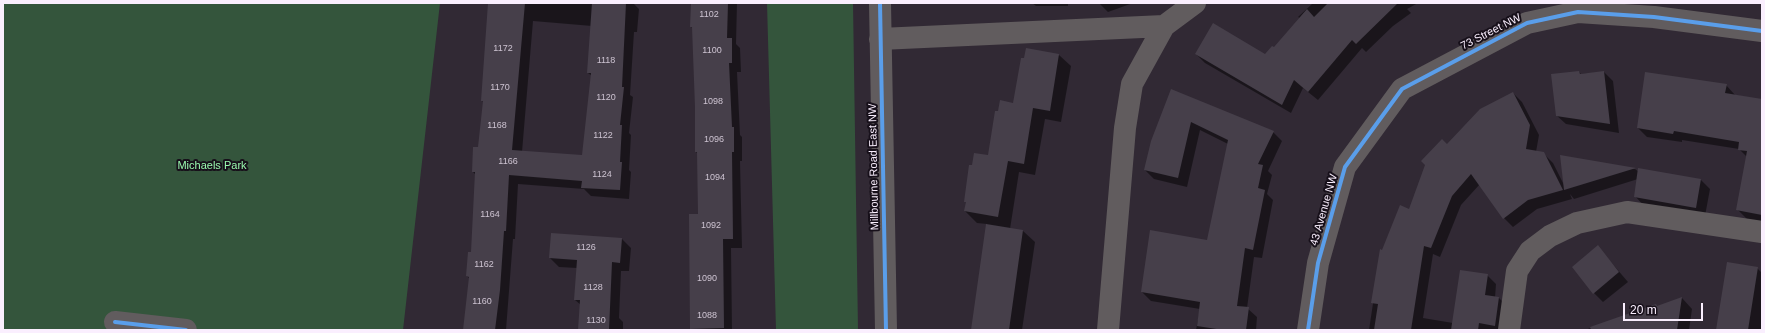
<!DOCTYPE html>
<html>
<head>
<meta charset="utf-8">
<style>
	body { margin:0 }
	#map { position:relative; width:1765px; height:333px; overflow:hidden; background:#312934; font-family:Helvetica,sans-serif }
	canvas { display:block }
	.frame { position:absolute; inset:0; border:4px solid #faeffe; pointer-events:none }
	.scale { position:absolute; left:1623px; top:303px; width:80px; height:18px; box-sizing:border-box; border:2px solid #faeffe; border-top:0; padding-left:5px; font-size:12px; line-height:14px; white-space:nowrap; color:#faeffe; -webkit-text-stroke:3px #17101a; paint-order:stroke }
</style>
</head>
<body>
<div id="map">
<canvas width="1765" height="333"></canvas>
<div class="frame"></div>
<div class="scale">20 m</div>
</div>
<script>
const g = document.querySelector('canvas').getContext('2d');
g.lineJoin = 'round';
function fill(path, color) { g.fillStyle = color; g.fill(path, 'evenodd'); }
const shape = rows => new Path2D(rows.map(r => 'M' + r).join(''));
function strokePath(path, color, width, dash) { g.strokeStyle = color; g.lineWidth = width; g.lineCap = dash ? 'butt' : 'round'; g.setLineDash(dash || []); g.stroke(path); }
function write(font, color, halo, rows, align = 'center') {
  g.font = font + ' Helvetica,sans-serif'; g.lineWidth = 4; g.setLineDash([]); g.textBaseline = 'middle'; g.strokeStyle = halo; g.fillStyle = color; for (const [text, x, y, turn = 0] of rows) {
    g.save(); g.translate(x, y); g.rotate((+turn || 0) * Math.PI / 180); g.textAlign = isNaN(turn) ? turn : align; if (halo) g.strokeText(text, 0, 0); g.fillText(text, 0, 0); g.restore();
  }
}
const green = shape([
	[3,3,440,3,403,330,3,330],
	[767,3,853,3,858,330,776,330]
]);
const shadow = shape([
	[489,3,633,3,639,9,637,32,634,32,630,95,633,97,629,133,631,135,629,170,631,172,629,199,591,196,584,189,518,184,515,239,513,239,506,330,464,330,470,279,467,276,472,253,476,175,473,172,479,148,484,102,482,101],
	[533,21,592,26,588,73,592,76,583,156,522,152],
	[699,3,737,3,736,44,740,48,741,72,737,72,740,135,742,137,742,161,740,161,742,248,731,248,732,330,691,330,690,215,699,215,698,154,696,152,696,107,693,28,691,27],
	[1032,3,1068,3,1068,6,1036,6],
	[1099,3,1133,3,1108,12],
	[1310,3,1418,3,1407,9,1411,13,1393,26,1366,52,1362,48,1318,100,1303,88,1291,113,1205,63,1196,54,1265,55,1274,48,1300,18,1298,17,1312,4],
	[1059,55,1071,66,1061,122,1045,119,1035,175,1019,172,1010,229,1023,231,1035,242,1022,330,972,330,987,224,977,223,965,211,967,203,965,201,989,157,999,112,1014,104],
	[1579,72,1581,74,1604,72,1613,81,1619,133,1566,124,1556,115],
	[1726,85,1735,95,1762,100,1762,222,1747,219,1738,210,1747,157,1739,149,1682,140,1682,142,1647,137,1638,128],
	[1172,91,1273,132,1282,141,1268,171,1272,175,1267,194,1273,200,1262,258,1254,257,1247,308,1257,317,1256,330,1196,330,1200,309,1151,301,1142,292,1208,241,1228,144,1200,130,1187,187,1154,179,1145,170],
	[1513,93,1522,102,1539,135,1536,152,1543,153,1553,163,1564,185,1561,156,1635,169,1639,172,1701,180,1710,189,1705,216,1644,206,1635,196,1638,179,1574,199,1570,194,1572,199,1537,209,1513,227,1504,218,1480,184,1461,205,1440,257,1433,254,1423,318,1453,323,1487,275,1496,284,1495,298,1499,298,1508,307,1504,330,1369,330,1381,250,1383,251,1409,210,1447,145],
	[622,239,631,248,629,271,621,271,619,318,623,322,623,330,579,330,581,305,575,300,577,268,559,267,550,258],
	[1598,247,1628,282,1603,302,1594,293],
	[1757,268,1762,273,1761,330,1717,330],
	[1682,298,1692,309,1689,330,1585,330,1655,305,1657,307]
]);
const building = shape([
	[488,3,525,3,512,150,582,155,591,73,587,73,592,3,626,3,622,87,624,87,620,125,622,125,620,162,622,162,620,190,581,188,582,181,509,175,506,231,504,231,500,290,495,330,463,330,469,277,466,276,468,252,471,252,475,172,472,172,473,147,478,147,483,101,481,101],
	[691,3,728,3,727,38,732,38,732,63,729,63,732,127,734,127,734,152,732,152,733,239,723,239,724,328,690,329,689,214,698,214,697,152,695,152,695,107,692,27,690,27],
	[1328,3,1398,3,1356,44,1352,40,1308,92,1294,80,1282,105,1195,54,1213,23,1265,54,1272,46,1274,47,1307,9,1314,17],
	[1026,48,1059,54,1050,111,1033,108,1024,164,1008,161,998,217,964,211,966,202,964,202,969,165,972,165,974,153,988,155,995,111,998,111,1000,100,1013,103,1021,58,1024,58],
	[1579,71,1580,74,1604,71,1610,124,1556,116,1551,74],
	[1645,72,1727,84,1725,93,1762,99,1762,215,1736,210,1747,151,1738,150,1739,142,1674,131,1673,134,1637,128],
	[1171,89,1274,131,1258,164,1263,165,1258,188,1265,190,1253,250,1245,248,1237,306,1249,307,1246,330,1223,330,1197,326,1200,302,1141,292,1150,230,1207,240,1228,140,1191,122,1178,178,1144,170,1151,141],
	[1513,92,1530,125,1526,149,1544,152,1563,190,1528,200,1503,219,1471,174,1452,196,1431,248,1424,246,1411,330,1374,330,1378,304,1371,303,1380,249,1382,250,1400,205,1409,209,1425,165,1421,161,1442,139,1447,144,1480,109],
	[1560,155,1636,168,1564,190],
	[1638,168,1701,179,1696,208,1634,197],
	[986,224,1023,230,1009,330,971,330],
	[551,233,622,238,620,263,612,262,609,330,578,330,580,300,574,300,577,260,549,258],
	[1598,245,1619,272,1593,294,1572,267],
	[1727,262,1758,267,1748,330,1716,330],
	[1460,270,1488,274,1485,295,1499,297,1495,326,1479,323,1478,330,1451,330],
	[1682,297,1677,330,1591,330,1590,327,1656,304,1657,306]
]);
const minor = shape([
	[880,3,886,330],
	[880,39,1164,26],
	[115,322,186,330],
	[1108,330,1125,128,1132,84,1164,26,1195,3],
	[1308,330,1318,263,1345,167,1402,89,1527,23,1578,12,1654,17,1762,31],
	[1509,330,1517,271,1530,251,1550,236,1577,223,1627,212,1762,232]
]);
const cycleway = shape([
	[880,3,886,330],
	[115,322,186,330],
	[1308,330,1318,263,1345,167,1402,89,1527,23,1578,12,1654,17,1762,31]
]);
const numberNames = [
	["1102",709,15],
	["1172",503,49],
	["1100",712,51],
	["1118",606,61],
	["1170",500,88],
	["1120",606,98],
	["1098",713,102],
	["1168",497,126],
	["1122",603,136],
	["1096",714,140],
	["1166",508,162],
	["1124",602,175],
	["1094",715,178],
	["1164",490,215],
	["1092",711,226],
	["1126",586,248],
	["1162",484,265],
	["1090",707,279],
	["1128",593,288],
	["1160",482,302],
	["1088",707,316],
	["1130",596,321]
];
const streetNames = [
	["73 Street NW",1491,32,-27],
	["Millbourne Road East NW",874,167,-91],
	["43 Avenue NW",1324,210,-74]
];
const parkNames = [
	["Michaels Park",212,166]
];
fill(green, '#34553c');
fill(shadow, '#0007');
fill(building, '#463f4a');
strokePath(minor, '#615c5e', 22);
strokePath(cycleway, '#5a9eea', 4);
write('9px', '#cdc3d1', null, numberNames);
write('11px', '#faeffe', '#17101a', streetNames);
write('11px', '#99f9ae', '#17101a', parkNames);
</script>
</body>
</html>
